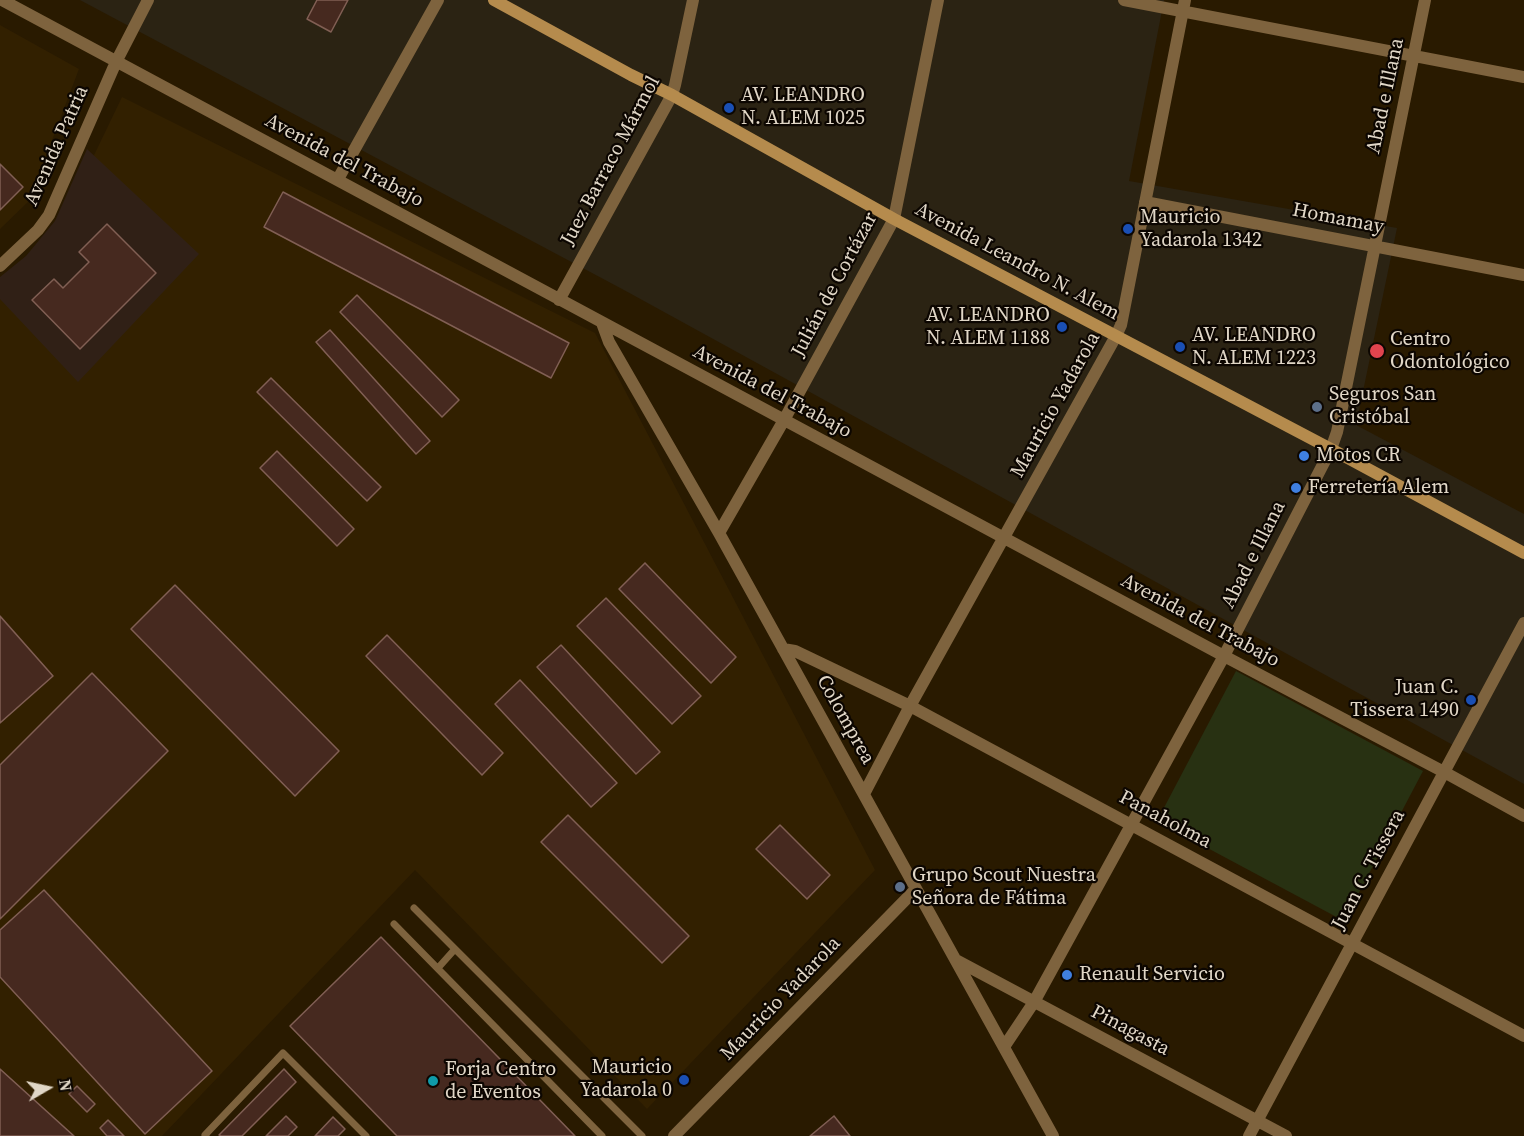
<!DOCTYPE html>
<html>
<head>
<meta charset="utf-8">
<style>
	body { margin:0 }
	#map { position:relative; width:1524px; height:1136px; overflow:hidden; background:#291a00; font-family:"Source Serif 4",serif }
	canvas { display:block }
	.north { position:absolute; left:18px; top:1058px; width:60px; height:60px; -webkit-text-stroke:4px #0c0601; paint-order:stroke; rotate:81deg; font-size:16px; font-weight:700; line-height:24px; text-align:center; color:#e1d7c7 }
	.north::after { content:''; display:block; margin:auto; width:21px; height:27px; background:#e1d7c7; clip-path:polygon(50% 0,100% 100%,50% 72%,0 100%) }
</style>
</head>
<body>
<div id="map">
<canvas width="1524" height="1136"></canvas>
<div class="north">N</div>
</div>
<script>
const g = document.querySelector('canvas').getContext('2d');
g.lineJoin = 'round';
function fill(path, color) { g.fillStyle = color; g.fill(path, 'evenodd'); }
const shape = rows => new Path2D(rows.map(r => 'M' + r).join(''));
function strokePath(path, color, width, dash) { g.strokeStyle = color; g.lineWidth = width; g.lineCap = dash ? 'butt' : 'round'; g.setLineDash(dash || []); g.stroke(path); }
function write(font, color, halo, rows, align = 'center') {
  g.font = font + ' "Source Serif 4",serif'; g.lineWidth = 4.5; g.setLineDash([]); g.textBaseline = 'middle'; g.strokeStyle = halo; g.fillStyle = color; for (const [text, x, y, turn = 0] of rows) {
    g.save(); g.translate(x, y); g.rotate((+turn || 0) * Math.PI / 180); g.textAlign = isNaN(turn) ? turn : align; if (halo) g.strokeText(text, 0, 0); g.fillText(text, 0, 0); g.restore();
  }
}
const built = shape([
	[0,25,79,69,29,201,0,229],
	[122,97,595,333,875,870,647,1109,415,870,162,1136,0,1136,0,289,59,228]
]);
const industrial = shape([
	[80,0,1164,0,1129,181,1397,228,1356,425,1524,514,1524,784,624,290]
]);
const medical = shape([
	[87,149,199,254,78,382,0,299,0,277,26,256,55,221]
]);
const green = shape([
	[1236,671,1423,771,1344,921,1157,821]
]);
const building = shape([
	[317,0,348,0,331,32,307,19,317,0],
	[0,164,23,187,0,210,0,164],
	[283,192,569,343,551,378,264,227,283,192],
	[107,224,156,273,80,349,32,300,54,279,63,288,89,262,79,252,107,224],
	[357,295,459,400,442,417,340,312,357,295],
	[330,330,430,441,416,454,316,342,330,330],
	[271,378,381,487,367,501,257,392,271,378],
	[277,451,354,529,337,546,260,468,277,451],
	[645,563,736,657,711,683,619,589,645,563],
	[175,585,339,751,295,796,131,629,175,585],
	[606,598,701,696,672,724,577,626,606,598],
	[0,616,53,676,0,723,0,616],
	[387,635,503,753,482,775,366,656,387,635],
	[561,645,660,752,636,774,537,667,561,645],
	[92,673,168,751,0,919,0,765,92,673],
	[520,680,617,783,591,807,495,704,520,680],
	[568,815,689,936,662,963,541,842,568,815],
	[780,825,830,875,807,899,756,849,780,825],
	[44,890,212,1071,145,1134,0,977,0,930,44,890],
	[381,937,575,1136,397,1136,290,1026,381,937],
	[0,1069,74,1136,0,1136,0,1069],
	[284,1069,296,1082,242,1136,221,1136,219,1135,284,1069],
	[77,1086,95,1104,87,1112,69,1094,77,1086],
	[286,1116,297,1127,288,1136,266,1136,286,1116],
	[834,1116,850,1136,810,1136,834,1116],
	[333,1117,345,1129,338,1136,315,1136,333,1117],
	[108,1120,124,1136,107,1136,100,1128,108,1120]
]);
const service = shape([
	[414,908,642,1136],
	[394,924,602,1136],
	[438,968,455,949],
	[206,1136,205,1135,283,1053,366,1136]
]);
const minor = shape([
	[2,0,1224,656,1444,772,1524,816],
	[1124,0,1524,77],
	[338,179,438,0],
	[1145,202,1524,275],
	[0,266,38,230,49,215,116,62,148,0],
	[559,300,672,95,675,85,693,0],
	[602,323,609,342,719,533,1053,1136],
	[719,533,784,420,894,219,938,0],
	[783,649,795,651,910,706,1524,1036],
	[864,794,910,706,1116,336,1121,325,1185,0],
	[956,960,1286,1136],
	[1004,1047,1034,1002,1224,656,1331,449,1337,432,1425,0],
	[674,1136,916,889],
	[1249,1136,1524,623]
]);
const secondary = shape([
	[494,0,631,75,672,95,894,219,1331,449,1524,553]
]);
const markers = [
	[729,108,6,"#1a4fb4"],
	[1128,229,6,"#1a4fb4"],
	[1062,327,6,"#1a4fb4"],
	[1180,347,6,"#1a4fb4"],
	[1377,351,8,"#e0444e"],
	[1317,407,6,"#5c6f8a"],
	[1304,456,6,"#3f7fe0"],
	[1296,488,6,"#3f7fe0"],
	[1471,700,6,"#1a4fb4"],
	[900,887,6,"#5c6f8a"],
	[1067,975,6,"#3f7fe0"],
	[684,1080,6,"#1a4fb4"],
	[433,1081,6,"#0f9aa8"]
];
const poiNames = [
	["AV. LEANDRO",741,96],
	["N. ALEM 1025",741,119],
	["Mauricio",1140,218],
	["Yadarola 1342",1140,241],
	["AV. LEANDRO",1050,316,"right"],
	["N. ALEM 1188",1050,339,"right"],
	["AV. LEANDRO",1192,336],
	["N. ALEM 1223",1192,359],
	["Centro",1390,340],
	["Odontológico",1390,363],
	["Seguros San",1329,395],
	["Cristóbal",1329,418],
	["Motos CR",1316,456],
	["Ferretería Alem",1308,488],
	["Juan C.",1459,688,"right"],
	["Tissera 1490",1459,711,"right"],
	["Grupo Scout Nuestra",912,876],
	["Señora de Fátima",912,899],
	["Renault Servicio",1079,975],
	["Mauricio",672,1068,"right"],
	["Yadarola 0",672,1091,"right"],
	["Forja Centro",445,1070],
	["de Eventos",445,1093]
];
const streetNames = [
	["Abad e Illana",1386,96,-78],
	["Avenida Patria",57,146,-66],
	["Avenida del Trabajo",344,161,28],
	["Juez Barraco Mármol",611,161,-62],
	["Homamay",1338,219,11],
	["Avenida Leandro N. Alem",1017,262,28],
	["Julián de Cortázar",835,285,-62],
	["Avenida del Trabajo",772,392,28],
	["Mauricio Yadarola",1056,405,-61],
	["Abad e Illana",1254,555,-63],
	["Avenida del Trabajo",1200,621,28],
	["Colomprea",845,720,61],
	["Panaholma",1165,820,28],
	["Juan C. Tissera",1369,870,-62],
	["Mauricio Yadarola",781,999,-46],
	["Pinagasta",1130,1031,28]
];
fill(built, '#322000');
fill(industrial, '#2b2313');
fill(medical, '#302016');
fill(green, '#283112');
fill(building, '#46291f');
strokePath(building, '#815f54', 1.5);
strokePath(service, '#7e633e', 7);
strokePath(minor, '#7e633e', 12);
strokePath(secondary, '#b58b4d', 12);
for (const [x, y, r, color] of markers) { const dot = new Path2D(); dot.arc(x, y, r, 0, 2 * Math.PI); g.fillStyle = color; g.fill(dot); strokePath(dot, '#0c0601', 2); }
write('20px', '#e1d7c7', '#0c0601', poiNames, 'left');
write('20px', '#e1d7c7', '#0c0601', streetNames);
</script>
</body>
</html>
